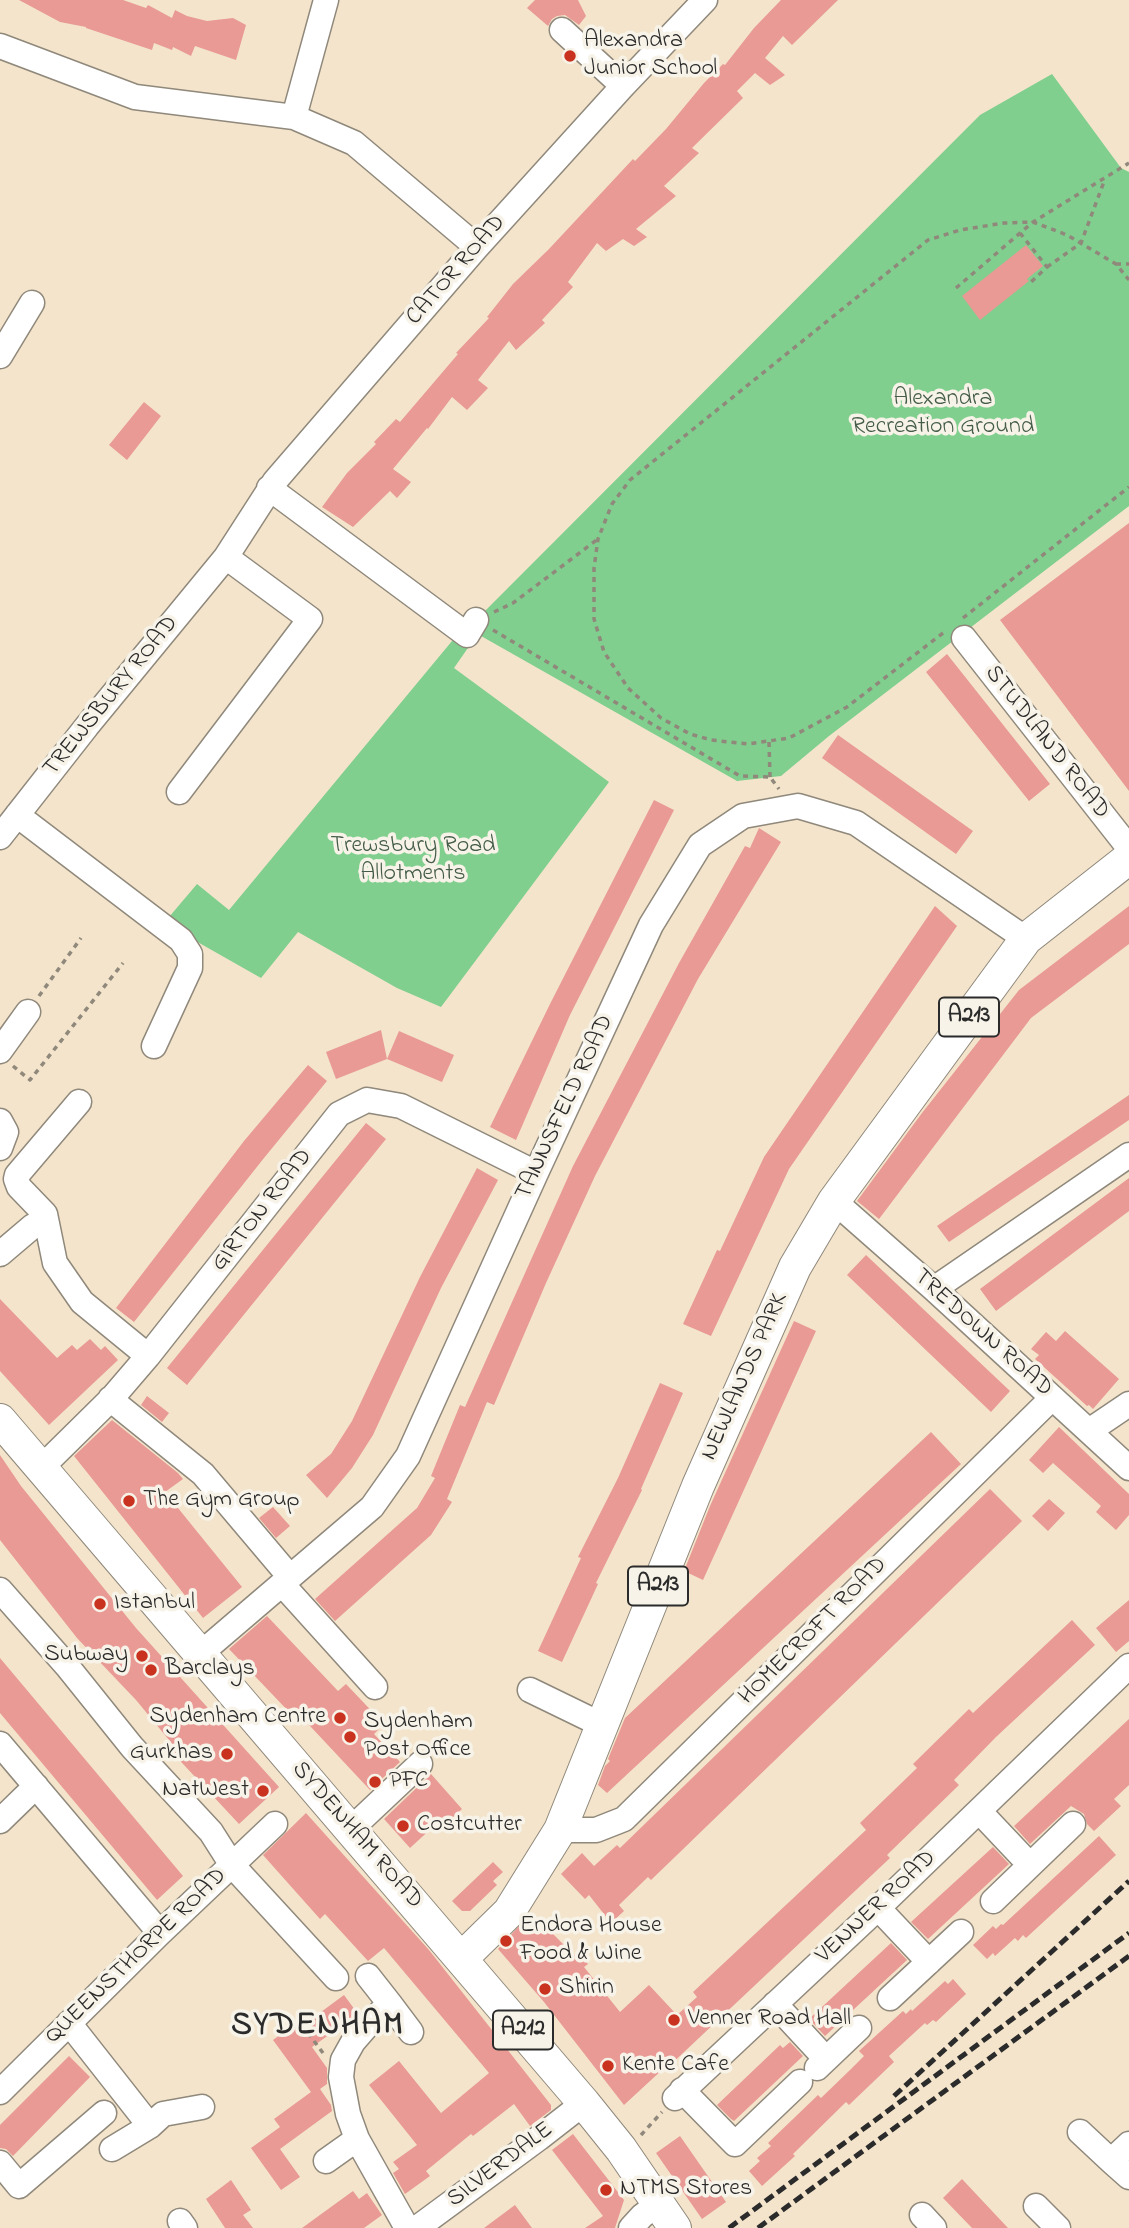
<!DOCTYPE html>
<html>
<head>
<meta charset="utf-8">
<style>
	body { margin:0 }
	canvas { display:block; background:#f3e4cb }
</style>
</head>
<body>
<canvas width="1129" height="2228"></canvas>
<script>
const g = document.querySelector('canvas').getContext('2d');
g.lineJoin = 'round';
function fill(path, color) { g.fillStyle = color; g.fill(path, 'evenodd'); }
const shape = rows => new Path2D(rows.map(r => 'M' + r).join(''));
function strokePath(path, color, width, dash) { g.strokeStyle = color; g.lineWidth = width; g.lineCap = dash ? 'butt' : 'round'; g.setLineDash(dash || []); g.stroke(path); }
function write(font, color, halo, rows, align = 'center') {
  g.font = font + ' "Indie Flower",sans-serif'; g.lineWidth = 7; g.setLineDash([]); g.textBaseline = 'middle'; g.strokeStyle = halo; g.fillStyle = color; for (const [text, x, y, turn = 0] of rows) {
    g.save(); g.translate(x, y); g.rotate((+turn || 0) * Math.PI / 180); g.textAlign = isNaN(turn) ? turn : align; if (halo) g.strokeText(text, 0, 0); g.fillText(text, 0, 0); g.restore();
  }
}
const green = shape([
	[1052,74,1121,168,1129,172,1129,506,829,736,781,776,737,781,474,632,476,620,980,115],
	[457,635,470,645,454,668,609,782,441,1007,397,988,298,932,261,978,164,923,197,884,229,910]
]);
const building = shape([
	[19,0,123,0,146,8,148,5,172,18,175,10,187,16,207,21,233,18,246,25,236,60,195,46,191,56,173,47,172,50,154,43,152,50,86,28,86,27,60,22],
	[535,0,578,0,586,16,579,25,565,15,557,16,552,19,548,26,527,8],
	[781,0,838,0,792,45,783,36,765,58,785,75,770,85,755,73,737,91,743,98,692,148,699,153,664,186,676,196,636,229,647,237,634,246,623,239,606,251,597,243,568,282,573,287,542,320,545,323,516,350,509,341,478,380,488,388,467,410,452,397,428,429,427,428,393,469,411,482,397,498,390,491,353,527,322,507,347,473,376,444,374,442,396,419,400,422,458,354,456,353,489,318,487,317,513,284,549,249,633,159,635,161,666,129,704,83,723,64,725,65,754,28],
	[1026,245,1043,266,1027,279,1029,281,980,320,962,296],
	[144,402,161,416,127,460,109,445],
	[1129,523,1129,791,1000,620],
	[947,654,1050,784,1029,801,926,672],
	[838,735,973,831,956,854,822,758],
	[654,800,674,810,570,1015,516,1140,490,1127,550,1004],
	[759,828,781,842,698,979,595,1176,546,1283,494,1405,487,1402,447,1499,452,1502,431,1535,335,1621,315,1599,417,1508,435,1478,431,1476,460,1405,465,1407,573,1166,679,963,745,846,750,848],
	[935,906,957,926,789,1169,711,1336,683,1324,717,1250,720,1251,764,1157],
	[1129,906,1129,944,1031,1018,879,1219,857,1201,922,1113,1019,990],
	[381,1030,387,1059,336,1079,326,1052],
	[399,1031,454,1055,442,1082,387,1059],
	[308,1065,327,1081,264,1158,134,1322,116,1308,244,1141],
	[1129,1095,1129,1120,949,1242,937,1226],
	[366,1123,386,1139,187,1385,167,1368],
	[477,1168,498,1180,441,1288,373,1435,352,1468,327,1498,306,1475,331,1454,352,1421,420,1277],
	[1129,1178,1129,1211,996,1311,980,1289],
	[866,1255,1010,1391,991,1412,847,1275],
	[0,1299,57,1358,72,1345,77,1350,90,1339,101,1350,105,1346,118,1360,49,1425,0,1371],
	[794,1321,816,1331,703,1580,684,1571,710,1506],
	[1065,1331,1119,1379,1093,1409,1089,1405,1087,1406,1035,1359,1039,1355,1031,1349,1046,1332,1056,1341],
	[660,1383,683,1393,641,1489,642,1490,596,1583,598,1584,562,1662,538,1651,581,1558,578,1557,618,1478],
	[147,1396,169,1413,162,1422,141,1405],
	[112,1420,178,1473,183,1479,165,1492,242,1587,203,1618,74,1456],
	[1059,1427,1129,1494,1129,1515,1116,1530,1096,1512,1101,1506,1053,1463,1043,1473,1029,1460],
	[931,1432,961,1464,607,1793,598,1785,605,1766,610,1761,608,1759,625,1718],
	[0,1455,21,1486,136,1628,279,1787,239,1824,170,1750,174,1746,136,1700,77,1638,0,1540],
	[990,1489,1022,1521,677,1855,651,1880,648,1877,619,1905,624,1911,611,1923,589,1895,585,1899,561,1874,582,1853,594,1866,617,1845,620,1848],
	[1049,1499,1065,1513,1048,1531,1032,1516],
	[273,1507,290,1526,276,1538,259,1518],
	[1129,1600,1129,1641,1116,1652,1096,1628],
	[267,1616,338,1691,346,1684,384,1724,374,1734,400,1762,370,1790,296,1711,292,1715,229,1649],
	[1072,1620,1095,1645,996,1737,954,1780,959,1785,887,1855,890,1858,665,2070,663,2069,624,2105,544,2002,498,1949,528,1916,544,1933,548,1929,574,1955,578,1953,588,1964,584,1967,620,2012,649,1985,677,2015,697,1997,693,1992,866,1830,860,1823,917,1768,913,1764,969,1709,973,1713],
	[0,1658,183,1876,157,1900,0,1713],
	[1129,1719,1129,1785,1114,1799,1121,1806,1094,1831,1087,1824,1084,1814,1071,1806,1030,1844,1014,1826],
	[431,1774,462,1809,439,1830,435,1825,410,1848,384,1819],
	[306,1813,429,1950,551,2105,551,2110,530,2126,514,2104,473,2136,471,2134,426,2171,430,2176,405,2194,393,2173,399,2169,393,2162,417,2145,369,2085,399,2061,441,2113,489,2073,384,1948,368,1961,325,1914,320,1919,263,1855],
	[1099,1836,1116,1855,1026,1938,1023,1935,1018,1941,1015,1938,995,1956,993,1953,987,1959,973,1945,993,1926,996,1929,1001,1924,1003,1925],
	[993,1847,1009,1864,928,1939,911,1922],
	[493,1862,503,1872,493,1881,497,1885,470,1911,462,1911,452,1901],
	[891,1943,907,1960,825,2036,809,2019],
	[953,1979,966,1994,936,2022,933,2020,927,2025,925,2023,889,2056,894,2062,849,2105,846,2102,793,2154,795,2156,762,2186,749,2171,760,2161,757,2158,771,2146,768,2143,818,2095,821,2098,850,2070,864,2056,859,2051,903,2011,906,2014,911,2009,912,2011,945,1981,948,1984],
	[344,1995,358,2014,312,2047,327,2068,327,2084,320,2089,331,2105,332,2111,280,2149,300,2177,281,2190,251,2148,280,2127,274,2119,311,2092,273,2040,295,2024,298,2029],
	[790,2042,803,2056,734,2121,731,2119,717,2105,780,2045,783,2048],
	[69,2056,90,2077,13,2156,6,2149,0,2148,0,2125],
	[573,2134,624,2200,615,2228,585,2228,603,2216,552,2150],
	[680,2136,726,2202,702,2219,656,2153],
	[962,2179,1008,2228,972,2228,943,2198],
	[231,2180,251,2210,243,2215,253,2228,225,2228,206,2199],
	[353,2191,359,2199,367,2193,382,2215,364,2228,302,2228],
	[515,2205,532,2228,484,2228]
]);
const path = shape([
	[1020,233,1047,267,1029,284],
	[1116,264,1129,264],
	[1047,267,1081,243,1105,179],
	[956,288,1033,222,1129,163],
	[494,612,513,603,598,539],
	[963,618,1129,487],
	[493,630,740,776,770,777,779,789],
	[943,633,847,707,789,738,748,744,711,740,690,734,661,718,628,688,604,652,594,619,594,568,598,539,612,504,630,480,928,240,960,230,1004,223,1033,222,1067,235,1116,264,1129,280],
	[769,742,770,777],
	[39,996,81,938],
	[13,1066,30,1080,123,963],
	[308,2033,323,2053],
	[641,2135,662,2112]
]);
const minor = shape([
	[562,30,623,86],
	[0,46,135,97,294,117,354,143,477,247],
	[294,117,326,0],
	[0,356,32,303],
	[269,488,467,635,476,620],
	[964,638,1129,848],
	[179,792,310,619,226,557],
	[17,815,181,940,190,954,190,968,154,1046],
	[0,837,87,726,226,557,275,481,477,247,623,86,705,0],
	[0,1051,28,1012],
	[79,1102,17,1175,16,1179,19,1187,45,1214,55,1263,82,1302,148,1356],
	[0,1121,6,1132,0,1148],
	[834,1201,934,1289,1129,1468],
	[0,1254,33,1226],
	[934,1289,1129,1155],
	[110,1399,203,1474,290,1577],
	[1089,1431,1129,1404],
	[41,1468,112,1398,148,1356,339,1114,367,1100,401,1106,536,1173],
	[282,1584,375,1687],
	[0,1590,67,1666,132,1747,211,1832,232,1865,336,1978],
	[200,1654,372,1507,408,1456,536,1173,651,925,700,845,743,816,798,806,856,823,1026,939],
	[530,1690,602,1725],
	[0,1744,160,1933],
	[979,1811,1030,1865],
	[0,1821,36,1786],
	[351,1829,420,1764],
	[560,1830,596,1830,624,1819,1052,1398],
	[993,1901,1073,1824],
	[878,1908,929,1962],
	[368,1976,390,2004,373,2019,353,2042,343,2060,341,2077,348,2114,357,2139,407,2228],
	[890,1998,961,1932],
	[390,2004,411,2032],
	[775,2004,826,2059],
	[69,2023,150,2126,112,2149],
	[817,2068,859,2028],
	[682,2090,735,2144,800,2082],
	[0,2092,160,1933,275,1824],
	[675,2098,878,1908,1129,1666],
	[150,2126,163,2114,202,2107],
	[1080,2132,1111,2161,1129,2144],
	[326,2161,357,2139],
	[1111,2161,1129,2177],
	[0,2163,19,2186,104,2113],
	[1036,2206,1058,2228],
	[922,2215,934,2228],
	[180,2221,185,2228],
	[417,2228,539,2138,584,2103],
	[631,2228,642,2216,658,2204]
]);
const major = shape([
	[0,1420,584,2103,621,2149,675,2228],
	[462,1958,509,1912,560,1830,698,1486,795,1267,834,1201,1026,939,1129,858]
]);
const rail = shape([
	[894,2096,1129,1881],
	[729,2228,1129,1933],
	[758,2228,1129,1956]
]);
const markers = [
	[570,56,7,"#c8321e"],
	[129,1501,7,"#c8321e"],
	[100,1604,7,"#c8321e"],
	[142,1656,7,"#c8321e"],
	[151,1670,7,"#c8321e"],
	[340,1718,7,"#c8321e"],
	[350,1737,7,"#c8321e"],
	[227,1754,7,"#c8321e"],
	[375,1782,7,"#c8321e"],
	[263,1791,7,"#c8321e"],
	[403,1826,7,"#c8321e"],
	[506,1941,7,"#c8321e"],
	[545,1989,7,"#c8321e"],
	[674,2020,7,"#c8321e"],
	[608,2066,7,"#c8321e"],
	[606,2190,7,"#c8321e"]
];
const shields = [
	[969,1017,60],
	[658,1586,60],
	[523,2030,60]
];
const shieldNames = [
	["A213",969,1017],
	["A213",658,1586],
	["A212",523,2030]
];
const poiNames = [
	["Alexandra",584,42],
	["Junior School",584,70],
	["The Gym Group",143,1501],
	["Istanbul",114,1604],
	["Subway",128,1656,"right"],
	["Barclays",165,1670],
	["Sydenham Centre",326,1718,"right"],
	["Sydenham",364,1723],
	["Post Office",364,1751],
	["Gurkhas",213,1754,"right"],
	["PFC",389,1782],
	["NatWest",249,1791,"right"],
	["Costcutter",417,1826],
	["Endora House",520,1927],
	["Food & Wine",520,1955],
	["Shirin",559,1989],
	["Venner Road Hall",688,2020],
	["Kente Cafe",622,2066],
	["NTMS Stores",620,2190]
];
const streetNames = [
	["CATOR ROAD",457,271,-49],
	["TREWSBURY ROAD",112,697,-51],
	["STUDLAND ROAD",1046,743,52],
	["TANNSFELD ROAD",566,1108,-65],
	["GIRTON ROAD",263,1211,-52],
	["TREDOWN ROAD",982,1334,42],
	["NEWLANDS PARK",746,1377,-66],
	["HOMECROFT ROAD",814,1632,-45],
	["SYDENHAM ROAD",356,1836,49],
	["VENNER ROAD",877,1908,-43],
	["QUEENSTHORPE ROAD",137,1957,-44],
	["SILVERDALE",501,2166,-37]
];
const parkNames = [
	["Alexandra",943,400],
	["Recreation Ground",943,428],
	["Trewsbury Road",413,847],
	["Allotments",413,875]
];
const districtNames = [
	["SYDENHAM",318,2028]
];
fill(green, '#80cf8e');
fill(building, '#e99a95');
strokePath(minor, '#8f887b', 27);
strokePath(major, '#8f887b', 34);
strokePath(path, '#8f887b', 3.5, [5, 5]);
strokePath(minor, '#fff', 24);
strokePath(major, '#fff', 32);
strokePath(rail, '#2b2b2b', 5, [10, 5]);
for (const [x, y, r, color] of markers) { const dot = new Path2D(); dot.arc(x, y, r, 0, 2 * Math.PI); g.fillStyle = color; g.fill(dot); strokePath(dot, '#f7f3e8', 2.5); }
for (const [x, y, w] of shields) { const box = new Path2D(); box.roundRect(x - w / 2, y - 19.5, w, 39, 5); g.fillStyle = '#f7f3e8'; g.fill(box); strokePath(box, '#2b2b2b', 2); }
write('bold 23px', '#2b2b2b', null, shieldNames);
write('24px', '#2b2b2b', '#f7f3e8', poiNames, 'left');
write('24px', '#2b2b2b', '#f7f3e8', streetNames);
write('24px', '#445c49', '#f7f3e8', parkNames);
g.letterSpacing = '2px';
write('bold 32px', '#2b2b2b', '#f7f3e8', districtNames);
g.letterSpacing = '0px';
</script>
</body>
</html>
